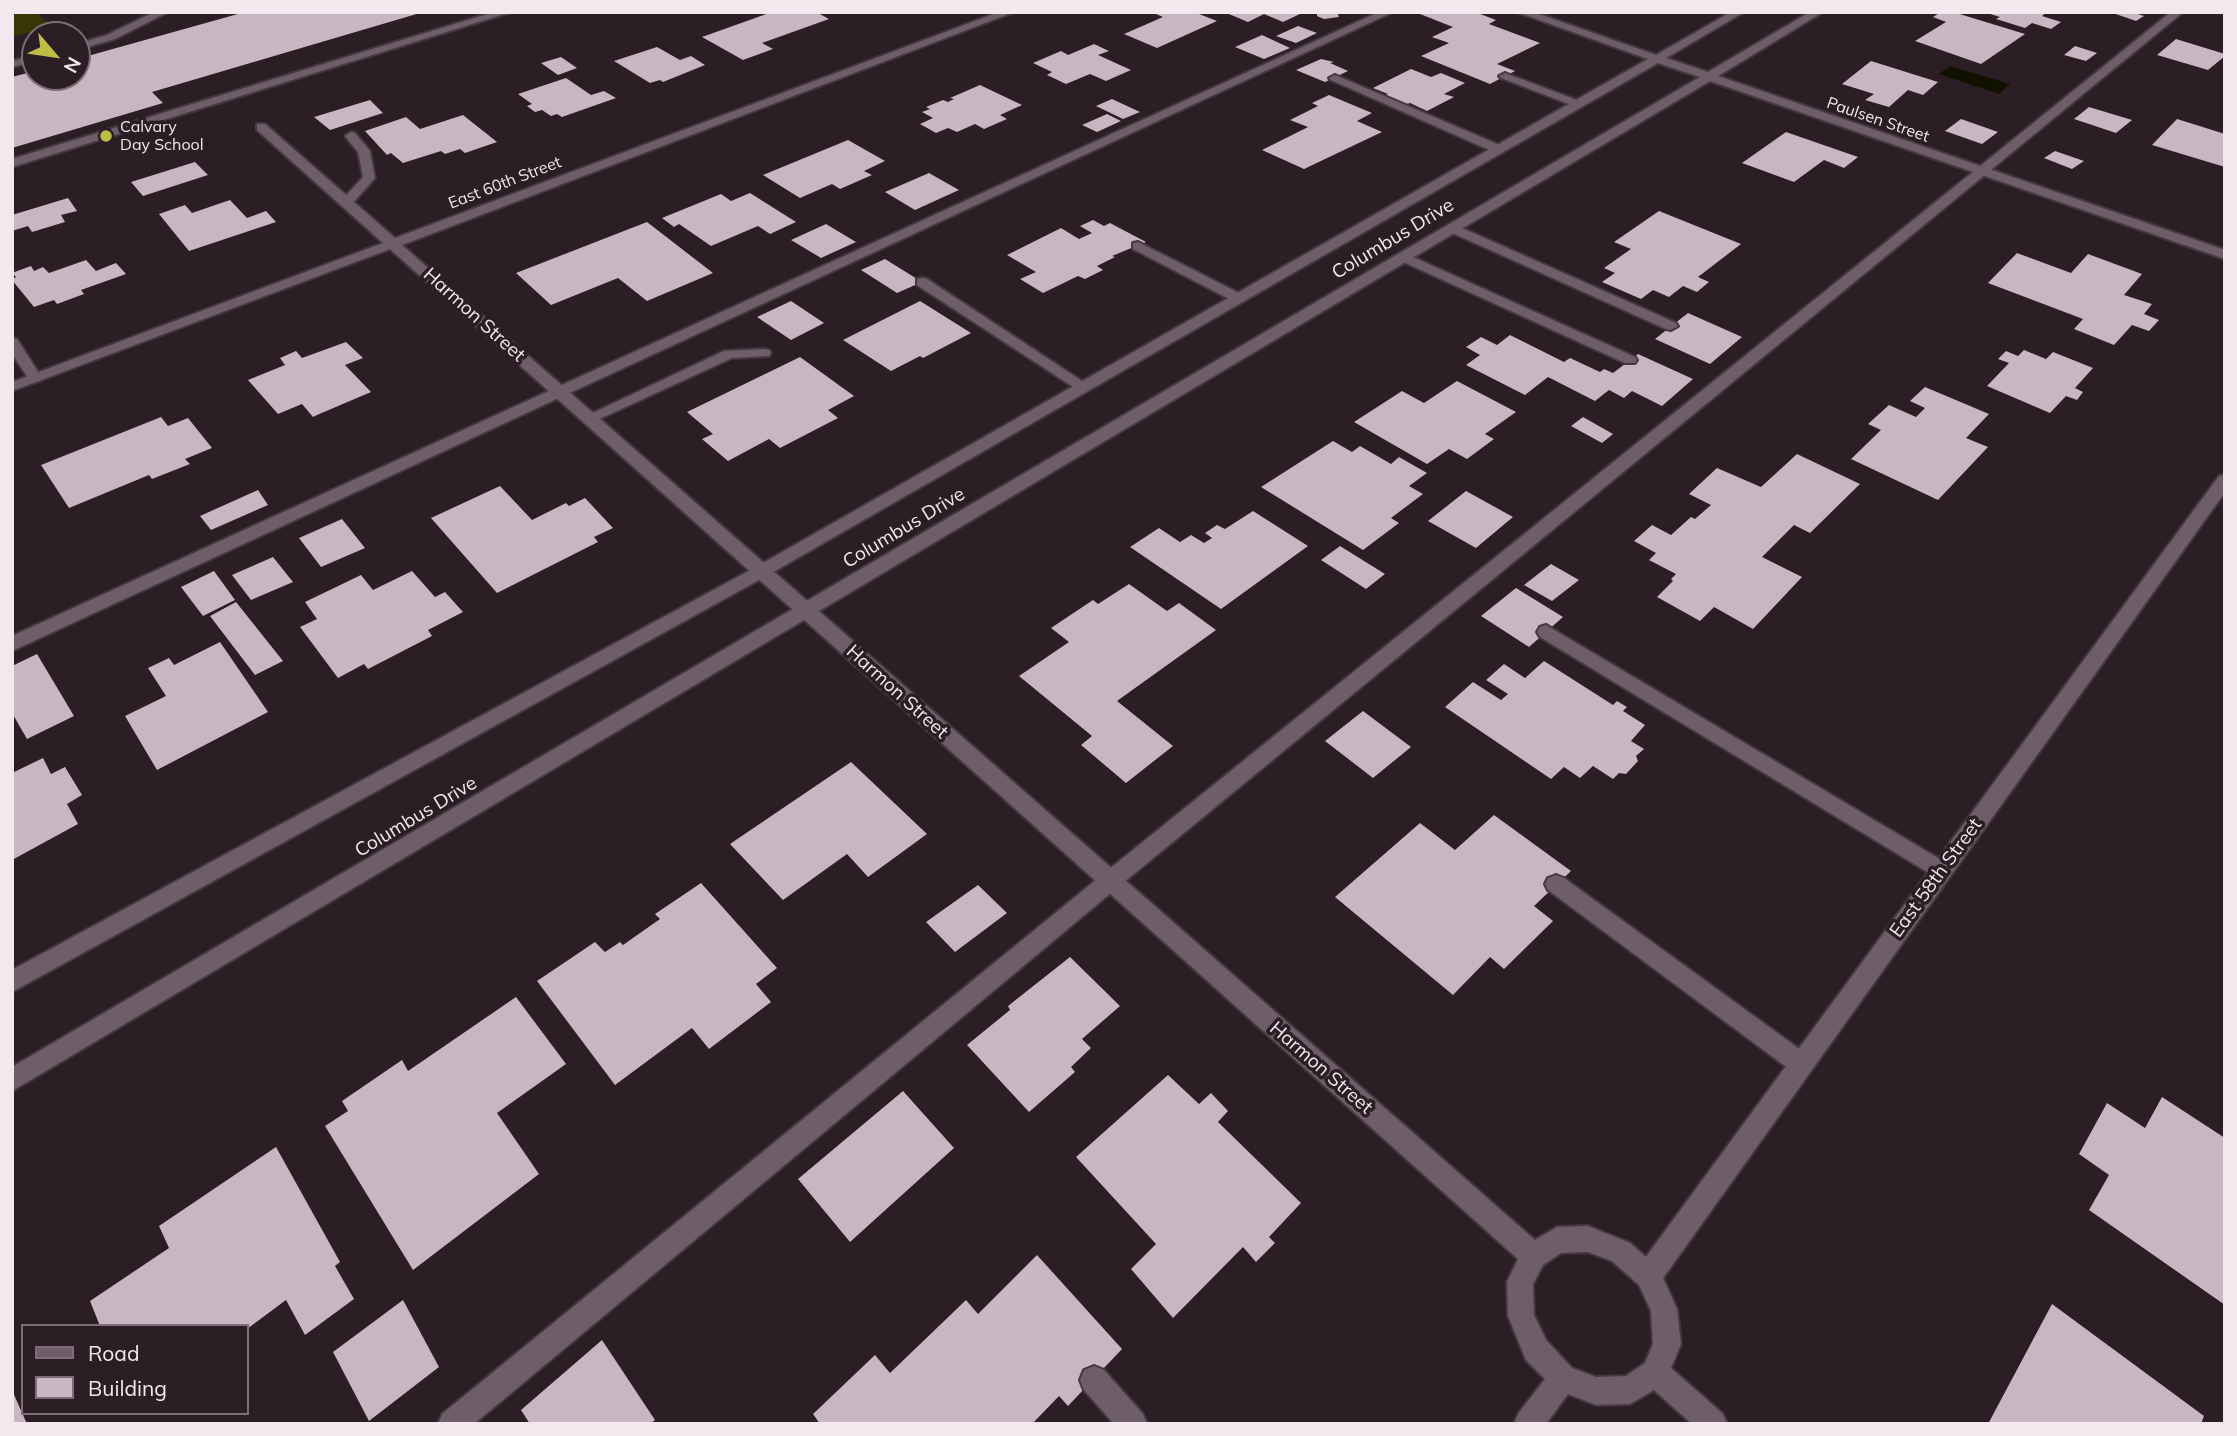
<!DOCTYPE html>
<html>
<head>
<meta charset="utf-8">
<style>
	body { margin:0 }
	#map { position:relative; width:2237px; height:1436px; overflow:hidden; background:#2b1e25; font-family:Mulish,sans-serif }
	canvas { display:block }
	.frame { position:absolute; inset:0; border:14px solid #f2e8ed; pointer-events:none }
	.legend { position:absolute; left:21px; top:1324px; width:228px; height:91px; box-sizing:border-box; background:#2b1e25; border:2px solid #7b6f75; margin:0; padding:9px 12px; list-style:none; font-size:21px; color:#f2e8ed }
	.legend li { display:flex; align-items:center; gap:14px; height:35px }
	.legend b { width:35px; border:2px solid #7b6f75 }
	.north { position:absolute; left:21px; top:21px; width:70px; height:70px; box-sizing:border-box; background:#2b1e25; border:2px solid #7b6f75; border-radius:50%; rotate:119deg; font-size:19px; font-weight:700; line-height:28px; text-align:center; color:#f2e8ed }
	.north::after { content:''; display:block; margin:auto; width:24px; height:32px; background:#bebf42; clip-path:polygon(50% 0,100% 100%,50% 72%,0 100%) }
</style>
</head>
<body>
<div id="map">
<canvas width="2237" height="1436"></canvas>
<div class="frame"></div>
<ul class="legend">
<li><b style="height:9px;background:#6e5e67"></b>Road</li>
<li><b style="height:19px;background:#c8b6c0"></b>Building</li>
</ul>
<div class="north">N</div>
</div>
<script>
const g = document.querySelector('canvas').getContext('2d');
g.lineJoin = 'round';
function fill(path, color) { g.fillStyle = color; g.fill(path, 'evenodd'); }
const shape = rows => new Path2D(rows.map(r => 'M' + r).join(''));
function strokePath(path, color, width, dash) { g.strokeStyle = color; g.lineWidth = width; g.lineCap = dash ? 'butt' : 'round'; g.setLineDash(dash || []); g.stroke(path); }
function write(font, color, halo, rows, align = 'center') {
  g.font = font + ' Mulish,sans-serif'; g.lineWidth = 7; g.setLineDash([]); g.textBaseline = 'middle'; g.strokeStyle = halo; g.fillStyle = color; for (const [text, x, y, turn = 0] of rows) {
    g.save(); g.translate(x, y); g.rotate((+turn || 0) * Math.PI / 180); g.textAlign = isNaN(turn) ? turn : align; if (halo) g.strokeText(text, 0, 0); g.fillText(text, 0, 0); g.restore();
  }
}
const green = shape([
	[12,12,36,12,51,27,12,37]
]);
const water = shape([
	[1950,66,2010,84,1999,94,1939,74]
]);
const building = shape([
	[245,12,420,13,152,92,163,103,12,148,12,77,35,71,35,77,77,77,77,59],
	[772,12,816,12,829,19,762,43,773,49,743,60,702,37],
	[1160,12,1194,12,1217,21,1157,48,1124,34,1163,17,1156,14],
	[1224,12,1294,12,1300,14,1283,22,1264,14,1248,22],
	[1317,12,1337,12,1339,17,1324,19,1317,16],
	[1424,12,1475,12,1496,20,1489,24,1540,43,1497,64,1515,71,1490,84,1421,56,1449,43,1432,37,1453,27,1420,14],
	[1941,12,1953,12,2025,34,1981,64,1915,41,1946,22,1933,17],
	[2047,12,2042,16,2061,22,2051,29,2032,23,2025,28,1996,19,2000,17,1987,13],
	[2110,12,2132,12,2144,16,2136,21],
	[1298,26,1317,33,1296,43,1276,36],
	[1262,35,1290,48,1264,59,1235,47],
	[2176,39,2225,54,2225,56,2208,70,2157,55],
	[1094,44,1109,51,1098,55,1131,70,1106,81,1090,74,1066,84,1047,75,1052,72,1033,63,1061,51,1068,55],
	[2075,46,2097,53,2086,61,2064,55],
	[657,47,680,60,691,56,705,65,663,82,660,80,650,83,614,61],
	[561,57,577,68,558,75,541,63],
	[1321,59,1334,62,1330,63,1348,71,1325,82,1296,70],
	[1871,61,1938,82,1923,95,1908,90,1889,107,1865,100,1874,94,1842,84],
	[1411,69,1431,77,1441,73,1465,83,1444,94,1454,97,1427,111,1410,103,1404,105,1383,96,1388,94,1373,88],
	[566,78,591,95,604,91,616,98,562,117,557,114,551,116,542,110,535,112,527,106,532,104,518,94],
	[980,85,1022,105,1000,115,1007,119,984,129,975,124,957,132,948,128,936,133,920,124,933,118,922,112,930,109,926,107,943,100,948,102,954,99,950,98],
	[1329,95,1372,113,1357,121,1382,132,1304,169,1262,150,1308,127,1290,120,1318,106,1312,103],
	[1112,99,1140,112,1123,119,1096,106],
	[370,100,383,113,330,130,314,117],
	[2089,107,2132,120,2116,133,2074,119],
	[1107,114,1121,121,1097,132,1082,125],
	[463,115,497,142,465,153,460,149,445,154,441,151,403,163,391,153,387,155,365,131,406,117,420,129],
	[1961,119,1998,132,1982,144,1945,131],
	[2177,119,2225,134,2225,167,2152,145],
	[1786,132,1858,157,1844,168,1824,160,1794,182,1742,163],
	[848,140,885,161,864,171,872,175,840,189,832,184,800,198,763,175],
	[2055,151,2084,161,2072,169,2044,158],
	[195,162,208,175,143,196,131,182],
	[929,173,959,190,915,210,885,192],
	[750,193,796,222,770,234,758,226,711,246,679,224,674,227,662,218,721,194,731,201],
	[68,198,77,211,61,215,65,222,32,232,28,226,12,231,12,215],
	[230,200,247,218,266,211,276,222,189,251,159,214,185,205,192,213],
	[1659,211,1741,244,1698,277,1709,282,1697,292,1683,286,1669,297,1653,290,1641,299,1602,282,1615,273,1604,268,1631,249,1614,242],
	[1093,220,1104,226,1110,223,1146,242,1112,256,1115,257,1097,266,1103,270,1085,279,1078,276,1043,293,1020,279,1036,272,1007,255,1061,228,1079,239,1092,233,1080,226],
	[647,222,713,273,647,301,618,278,551,305,516,273],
	[826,224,856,242,821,258,791,240],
	[2017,253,2071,273,2088,254,2142,274,2124,295,2152,304,2144,314,2159,320,2149,331,2132,325,2114,345,2074,329,2083,319,1988,283],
	[885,259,922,282,897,293,861,270],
	[86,260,96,271,116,263,126,274,81,290,84,294,57,304,54,300,34,307,12,280,16,277,12,273,31,266,34,271,43,267,49,273],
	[791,301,824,323,791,340,757,317],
	[920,301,971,333,923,358,920,356,891,371,843,340],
	[1688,313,1742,337,1710,364,1655,339],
	[1510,335,1564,362,1570,358,1600,372,1604,369,1613,373,1638,354,1693,379,1662,406,1632,391,1624,398,1609,390,1595,401,1548,377,1525,395,1466,365,1480,355,1466,347,1481,337,1497,345],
	[346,342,363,358,345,365,371,392,317,415,313,417,302,404,278,414,248,380,285,365,280,358,296,351,302,358],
	[2024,350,2046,359,2053,352,2093,368,2075,388,2083,392,2077,400,2066,396,2050,413,1987,386,2009,363,1998,359,2006,351,2018,356],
	[800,357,854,396,828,410,838,418,780,448,769,439,728,461,702,439,713,434,687,412],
	[1457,381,1516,412,1485,434,1494,439,1467,459,1449,449,1427,464,1354,422,1402,391,1424,403],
	[1925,387,1989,414,1966,438,1988,447,1938,500,1851,459,1881,430,1868,424,1889,405,1916,417,1925,408,1910,401],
	[161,417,168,426,188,418,212,448,185,459,190,464,152,479,149,475,69,508,41,465],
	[1583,417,1613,434,1602,443,1571,426],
	[1333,441,1352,452,1360,446,1391,464,1399,457,1427,473,1409,486,1423,494,1391,518,1399,523,1363,550,1261,487],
	[1797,454,1860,484,1810,533,1794,525,1762,557,1802,577,1753,629,1714,607,1700,621,1657,597,1673,581,1671,579,1676,574,1649,560,1656,553,1634,541,1652,525,1671,535,1691,517,1695,519,1711,505,1689,494,1717,468,1761,487],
	[500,486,532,520,566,503,569,506,585,498,613,528,594,537,598,542,497,593,431,518],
	[258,490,268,505,211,530,200,516],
	[1466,491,1513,517,1476,548,1428,521],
	[1253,511,1308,546,1221,609,1130,547,1159,528,1180,542,1191,535,1204,543,1212,538,1205,533,1217,525,1225,529],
	[342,519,365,548,321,567,299,538],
	[1340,546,1385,574,1366,589,1321,560],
	[273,557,293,582,251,600,232,575],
	[1551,564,1579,580,1552,601,1524,585],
	[214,571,235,600,203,616,181,587],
	[412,571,435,597,445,592,463,612,428,630,432,636,368,669,364,664,338,678,300,627,317,619,305,602,361,575,373,590],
	[1129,584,1167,611,1179,603,1216,630,1117,701,1173,746,1126,783,1081,745,1092,736,1019,676,1069,642,1051,628,1093,600,1098,604],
	[1516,588,1563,617,1529,647,1481,616],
	[236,602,283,661,255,675,210,616],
	[220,642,268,712,157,770,125,716,166,696,148,668,169,658,174,665],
	[37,654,74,716,27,739,12,713,12,666],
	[1544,661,1613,705,1617,701,1627,707,1623,711,1645,725,1631,741,1644,749,1636,756,1638,761,1626,774,1619,773,1613,779,1593,766,1580,778,1564,767,1551,779,1445,707,1473,682,1501,700,1508,694,1486,680,1504,664,1525,678],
	[1363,711,1411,747,1373,778,1325,741],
	[43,758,51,774,65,767,82,795,67,804,78,824,12,860,12,773],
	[851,762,927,834,868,877,847,854,783,900,730,844],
	[1494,815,1571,871,1534,906,1553,921,1504,969,1490,957,1453,995,1335,897,1420,823,1455,850],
	[701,883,777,968,756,984,771,1002,709,1049,692,1028,615,1085,537,981,595,942,605,952,620,942,623,945,660,919,655,914],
	[978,885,1007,913,955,952,926,922],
	[1070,957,1120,1006,1082,1039,1091,1048,1071,1067,1075,1072,1029,1112,967,1045,1010,1010,1008,1006],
	[516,997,566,1064,497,1113,539,1174,413,1270,325,1126,348,1111,342,1101,402,1060,408,1071],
	[1168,1075,1199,1104,1211,1093,1228,1111,1218,1122,1301,1203,1269,1237,1275,1243,1256,1262,1243,1247,1173,1318,1131,1269,1156,1244,1076,1157],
	[903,1091,954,1148,850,1242,798,1179],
	[2162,1097,2225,1138,2225,1305,2089,1210,2109,1175,2079,1154,2107,1103,2145,1128],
	[276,1147,340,1262,335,1266,354,1299,305,1335,286,1300,247,1329,247,1326,100,1326,90,1301,169,1248,159,1226],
	[1037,1255,1122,1349,1068,1406,1059,1396,1032,1424,820,1424,813,1414,875,1355,890,1373,966,1300,978,1314],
	[403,1300,439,1367,369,1421,333,1352],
	[2052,1304,2204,1416,2201,1424,1988,1424],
	[602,1340,655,1420,650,1424,530,1424,521,1410],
	[12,1390,27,1424,12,1424]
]);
const service = shape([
	[154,12,168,12,115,39,77,50,77,44,107,35,154,12],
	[494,12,511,12,12,167,12,159,494,12],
	[1379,12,1393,12,12,651,12,636,1379,12],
	[2171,12,2183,12,1118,887,474,1424,438,1424,442,1414,1102,875,2171,12],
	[35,55,35,61,12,67,12,61,35,55],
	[1505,73,1582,102,1584,104,1574,106,1501,78,1499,76,1505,73],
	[1335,75,1502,146,1504,149,1494,152,1331,80,1329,78,1335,75],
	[351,132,355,133,370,151,375,178,351,205,346,206,340,202,363,177,358,152,345,136,351,132],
	[1453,224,1676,323,1678,326,1671,330,1666,329,1448,231,1448,225,1453,224],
	[1138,242,1243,295,1245,298,1243,301,1233,301,1133,249,1133,243,1138,242],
	[1404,253,1635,357,1637,360,1635,363,1625,363,1399,260,1399,254,1404,253],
	[922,278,927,279,1091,387,1083,392,1078,390,917,285,917,279,922,278],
	[12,338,17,339,42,378,40,381,35,382,28,378,12,354,12,338],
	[764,349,769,350,771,353,769,356,732,358,595,421,590,423,582,418,724,351,764,349],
	[1546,625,1948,864,1952,870,1948,876,1941,879,1934,876,1540,637,1537,632,1540,627,1546,625],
	[1556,875,1564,878,1809,1056,1813,1064,1809,1072,1801,1075,1793,1072,1548,890,1545,884,1548,878,1556,875],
	[1094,1366,1104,1370,1143,1414,1147,1424,1114,1424,1084,1390,1080,1380,1084,1370,1094,1366]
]);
const minor = shape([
	[999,12,1014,12,402,245,1535,1240,1557,1227,1588,1226,1630,1243,1646,1257,2219,476,2225,475,2225,492,1663,1278,1677,1309,1681,1344,1671,1368,1723,1414,1727,1424,1692,1424,1654,1390,1630,1404,1596,1405,1568,1394,1546,1424,1514,1424,1518,1414,1545,1379,1526,1360,1508,1316,1507,1282,1518,1259,390,249,12,391,12,382,383,243,257,130,257,124,265,124,395,238,999,12],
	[1588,1252,1612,1261,1639,1285,1651,1311,1653,1344,1645,1363,1626,1376,1596,1377,1572,1368,1546,1340,1534,1315,1533,1284,1543,1265,1561,1253,1588,1252]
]);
const tertiary = shape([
	[1517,12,1533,12,1656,55,1731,12,1744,12,1666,58,1708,72,1810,12,1823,12,1718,76,2225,250,2225,259,1710,81,12,1091,12,1067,1700,77,1658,63,768,575,12,992,12,970,756,567,1648,59,1517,12]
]);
const markers = [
	[106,136,7,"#bebf42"]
];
const farStreetnames = [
	["Paulsen Street",1878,120,19],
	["East 60th Street",505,183,-21]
];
const farPoinames = [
	["Calvary",120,127],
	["Day School",120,145]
];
const streetNames = [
	["Columbus Drive",1393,239,-31],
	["Harmon Street",474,315,42],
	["Columbus Drive",904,528,-31],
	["Harmon Street",897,692,42],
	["Columbus Drive",416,817,-31],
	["East 58th Street",1936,878,-54],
	["Harmon Street",1321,1068,41]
];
fill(green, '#373705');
fill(water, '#110');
fill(building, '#c8b6c0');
strokePath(service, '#44393f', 4);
strokePath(minor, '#44393f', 4);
strokePath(tertiary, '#44393f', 4);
fill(service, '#6e5e67');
fill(minor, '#6e5e67');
fill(tertiary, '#6e5e67');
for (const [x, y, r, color] of markers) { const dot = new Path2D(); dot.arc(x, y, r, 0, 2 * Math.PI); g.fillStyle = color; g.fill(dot); strokePath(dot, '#2b1e25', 2.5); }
write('16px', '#f2e8ed', '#2b1e25', farStreetnames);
write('16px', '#f2e8ed', '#2b1e25', farPoinames, 'left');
write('19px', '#f2e8ed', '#2b1e25', streetNames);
</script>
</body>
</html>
